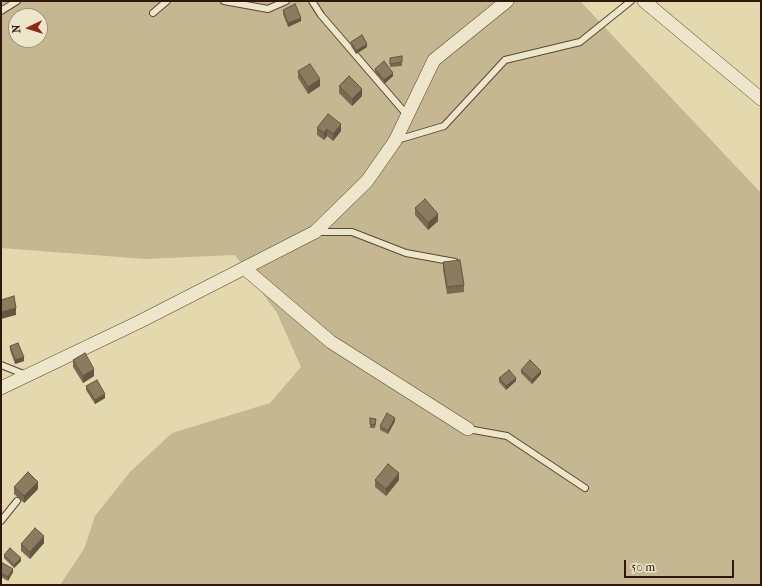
<!DOCTYPE html>
<html>
<head>
<meta charset="utf-8">
<style>
	body { margin:0 }
	#map { position:relative; width:762px; height:586px; overflow:hidden; background:#e4d8ae; font-family:"IM FELL French Canon",serif }
	canvas { display:block }
	.frame { position:absolute; inset:0; border:2px solid #2f1709; pointer-events:none }
	.north { position:absolute; left:8px; top:8px; width:40px; height:40px; box-sizing:border-box; background:#ede6ca; border:1px solid #a1937d; border-radius:50%; rotate:266deg; font-size:11px; font-weight:700; line-height:16px; text-align:center; color:#2f1709 }
	.north::after { content:''; display:block; margin:auto; width:14px; height:18px; background:#8f2418; clip-path:polygon(50% 0,100% 100%,50% 72%,0 100%) }
	.scale { position:absolute; left:624px; top:560px; width:110px; height:18px; box-sizing:border-box; border:2px solid #2f1709; border-top:0; padding-left:5px; font-size:12px; line-height:14px; white-space:nowrap; color:#2f1709; -webkit-text-stroke:3px #ede6ca; paint-order:stroke }
</style>
</head>
<body>
<div id="map">
<canvas width="762" height="586"></canvas>
<div class="frame"></div>
<div class="north">N</div>
<div class="scale">50 m</div>
</div>
<script>
const g = document.querySelector('canvas').getContext('2d');
g.lineJoin = 'round';
function fill(path, color) { g.fillStyle = color; g.fill(path, 'evenodd'); }
const shape = rows => new Path2D(rows.map(r => 'M' + r).join(''));
function strokePath(path, color, width, dash) { g.strokeStyle = color; g.lineWidth = width; g.lineCap = dash ? 'butt' : 'round'; g.setLineDash(dash || []); g.stroke(path); }
const green = shape([
	[1,1,580,1,761,193,761,585,60,585,84,549,95,516,130,472,172,433,270,403,301,367,277,313,235,255,146,259,1,248],
	[16,16,40,16,40,40,16,40]
]);
const service = shape([
	[224,1,268,9,286,1],
	[312,1,321,15,407,115],
	[1,11,17,1],
	[153,13,167,1],
	[397,140,444,126,505,60,580,42,631,1],
	[316,232,352,232,406,253,455,262],
	[1,365,26,375],
	[468,429,507,436,585,488],
	[1,521,17,501]
]);
const minor = shape([
	[644,1,761,99],
	[244,268,331,342,468,429],
	[1,388,139,322,315,232,367,181,395,141,434,60,507,1]
]);
const wall = shape([
	[283,10,301,21,288,27,283,14],
	[351,42,367,47,356,54,351,46],
	[390,58,402,62,402,66,390,67],
	[375,69,393,76,384,84,375,72],
	[298,71,320,86,308,94,298,78],
	[339,86,362,96,352,106,339,93],
	[317,128,341,131,333,141,327,136,324,140,317,135],
	[415,208,438,221,428,230,415,215],
	[443,262,464,285,464,292,447,294,443,269],
	[10,346,24,361,15,364,10,350],
	[73,360,94,376,83,383,73,367],
	[521,370,541,374,532,384,521,373],
	[499,378,516,381,506,390,499,382],
	[86,386,105,398,95,404,86,390],
	[395,421,388,434,380,430,380,426],
	[376,422,375,428,370,428,370,424],
	[375,480,399,480,386,496,375,487],
	[14,487,38,489,24,503,14,494],
	[44,543,30,559,21,551,21,544],
	[4,555,21,561,14,568,4,558],
	[1,562,13,572,8,581,1,577]
]);
const shadedWall = shape([
	[301,18,301,21,288,27,288,23],
	[367,44,367,47,356,54,356,51],
	[393,73,393,76,384,84,384,80],
	[320,79,320,86,308,94,308,87],
	[362,89,362,96,352,106,352,99],
	[341,124,341,131,333,141,333,134],
	[327,129,327,136,324,140,324,133],
	[438,214,438,221,428,230,428,223],
	[16,308,16,315,1,319,1,312],
	[24,357,24,361,15,364,15,360],
	[94,369,94,376,83,383,83,376],
	[541,371,541,374,532,384,532,380],
	[516,378,516,381,506,390,506,386],
	[105,394,105,398,95,404,95,400],
	[395,418,395,421,388,434,388,431],
	[399,473,399,480,386,496,386,489],
	[38,482,38,489,24,503,24,496],
	[44,536,44,543,30,559,30,552],
	[21,558,21,561,14,568,14,565],
	[13,569,13,572,8,581,8,577]
]);
const building = shape([
	[295,4,301,18,288,23,283,10,295,4],
	[362,35,367,44,356,51,351,42,362,35],
	[402,56,402,62,390,64,390,58,402,56],
	[384,61,393,73,384,80,375,69,384,61],
	[310,64,320,79,308,87,298,71,310,64],
	[349,76,362,89,352,99,339,86,349,76],
	[328,114,341,124,333,134,327,129,324,133,317,128,328,114],
	[425,199,438,214,428,223,415,208,425,199],
	[460,260,464,285,447,287,443,262,460,260],
	[14,296,16,308,1,312,1,300,14,296],
	[18,343,24,357,15,360,10,346,18,343],
	[85,353,94,369,83,376,73,360,85,353],
	[530,360,541,371,532,380,521,370,530,360],
	[509,370,516,378,506,386,499,378,509,370],
	[97,380,105,394,95,400,86,386,97,380],
	[387,413,395,418,388,431,380,426,387,413],
	[370,418,376,419,375,425,370,424,370,418],
	[388,464,399,473,386,489,375,480,388,464],
	[28,472,38,482,24,496,14,487,28,472],
	[35,528,44,536,30,552,21,544,35,528],
	[10,548,21,558,14,565,4,555,10,548],
	[1,562,13,569,8,577,1,573,1,562]
]);
fill(green, '#c5b792');
strokePath(service, '#5c4732', 8);
strokePath(minor, '#5c4732', 14);
strokePath(service, '#ede6ca', 6);
strokePath(minor, '#ede6ca', 13);
fill(wall, '#796a52');
fill(shadedWall, '#635642');
fill(building, '#8d7b5f');
strokePath(building, '#635642', 1);
</script>
</body>
</html>
